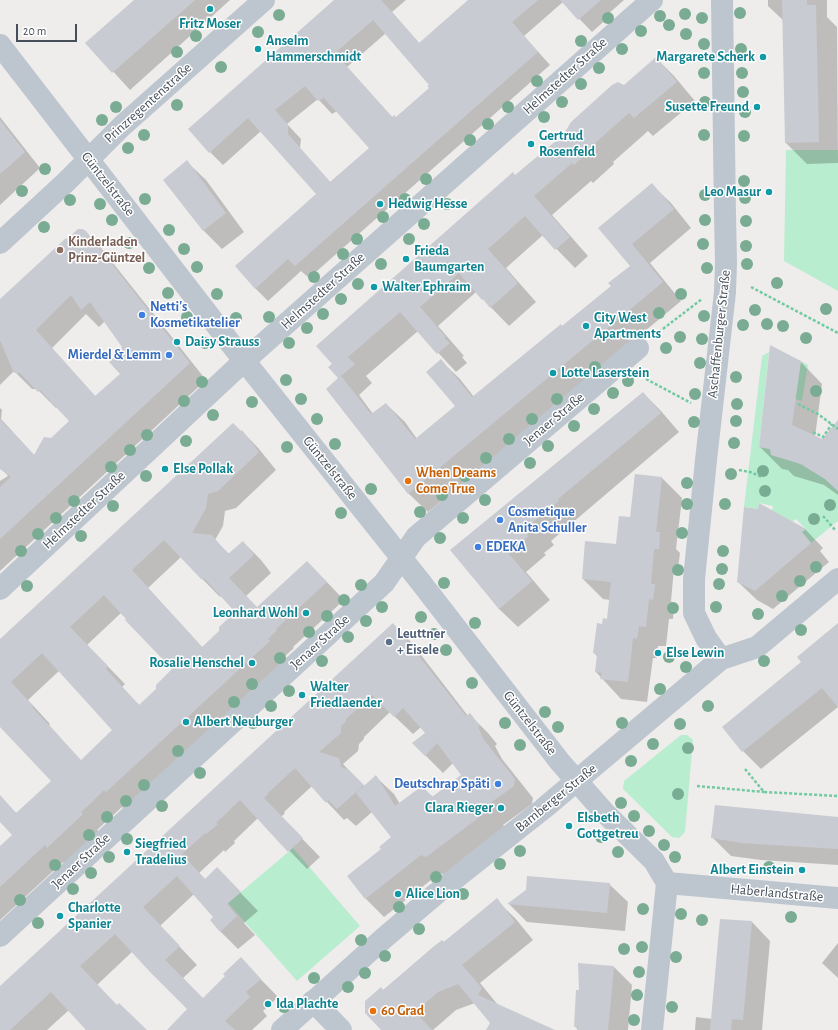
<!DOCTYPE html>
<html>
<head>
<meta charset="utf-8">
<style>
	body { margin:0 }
	#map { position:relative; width:838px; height:1030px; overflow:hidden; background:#efecec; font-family:"Alegreya Sans",sans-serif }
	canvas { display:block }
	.scale { position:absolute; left:16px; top:24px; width:61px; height:18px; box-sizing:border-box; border:2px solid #454e59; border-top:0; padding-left:5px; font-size:12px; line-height:14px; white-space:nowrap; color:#454e59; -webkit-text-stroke:3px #fff; paint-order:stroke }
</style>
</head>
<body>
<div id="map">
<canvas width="838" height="1030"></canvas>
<div class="scale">20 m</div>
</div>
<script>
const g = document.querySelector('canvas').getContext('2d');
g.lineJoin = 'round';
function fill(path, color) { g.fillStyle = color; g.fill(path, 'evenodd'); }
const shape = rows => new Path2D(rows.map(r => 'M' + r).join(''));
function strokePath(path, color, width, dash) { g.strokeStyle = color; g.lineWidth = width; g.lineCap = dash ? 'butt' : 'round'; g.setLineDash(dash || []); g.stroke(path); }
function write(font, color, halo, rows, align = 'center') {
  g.font = font + ' "Alegreya Sans",sans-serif'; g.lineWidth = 3; g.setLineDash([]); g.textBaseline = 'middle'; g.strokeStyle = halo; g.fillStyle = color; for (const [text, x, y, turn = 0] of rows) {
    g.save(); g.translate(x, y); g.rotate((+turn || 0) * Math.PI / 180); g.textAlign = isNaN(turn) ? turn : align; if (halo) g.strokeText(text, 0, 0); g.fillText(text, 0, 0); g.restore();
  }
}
const green = shape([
	[786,150,838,150,838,291,784,261],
	[769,352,759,447,770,449,804,466,824,478,837,490,838,489,838,521,811,543,802,532,805,528,796,519,792,522,772,511,773,506,759,503,758,509,744,507,762,356],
	[801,361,808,365,802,401,795,399],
	[681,735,687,735,693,740,685,832,679,838,672,837,623,789,624,781],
	[293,848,360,926,297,981,228,903]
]);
const shadow = shape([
	[135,0,230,0,130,90,87,43],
	[335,0,406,0,392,12,420,44,469,0,624,0,607,15,609,17,592,32,563,2,524,36,550,65,309,278,301,271,268,301,255,288,317,194,261,131,223,165,210,152],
	[386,33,431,85,430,88,396,118,393,118,347,67],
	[318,99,332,114,337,111,370,149,331,183,300,148,301,139,287,124],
	[768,0,827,0,827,17,837,27,838,163,807,164,786,143,784,21,768,6],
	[656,58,674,76,695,101,653,136,648,131,613,162,614,164,593,183,591,181,552,215,588,256,575,268,543,235,506,268,536,302,509,326,476,292,438,326,464,356,462,357,467,363,456,372,418,331,366,376,372,383,359,395,373,414,386,404,405,422,417,439,456,406,441,361,460,379,474,397,612,286,631,266,600,228,652,185,671,203,691,228,650,263,681,301,428,512,409,494,328,389,340,378,329,367,515,176,559,143],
	[0,117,40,168,0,205],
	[187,162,206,180,244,232,222,249,204,231,164,180],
	[84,230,101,248,206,380,0,571,0,481,8,476,0,467,0,408,2,410,1,419,35,456,71,421,57,407,56,408,37,389,32,389,14,371,0,385,0,301,67,240],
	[86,314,99,327,105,321,123,347,118,355,121,374,96,397,52,348],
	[801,362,822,384,815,437,822,440,838,421,838,495,824,485,794,476,788,470,782,469,760,447],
	[643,393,661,411,679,432,551,541,554,545,544,553,546,555,526,572,550,600,518,627,499,609,452,550],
	[242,431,259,449,276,470,236,508,225,511,223,526,215,540,229,554,243,542,261,560,271,573,246,596,257,608,324,579,344,600,293,647,294,648,284,657,287,659,124,809,122,807,110,818,97,830,100,832,65,864,63,862,0,920,0,847,13,835,0,820,0,796,17,814,52,781,0,725,0,640],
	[181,557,220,597,222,595,237,612,220,632,203,648,148,588],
	[121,613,173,669,157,690,140,706,122,687,125,684,87,645],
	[60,670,113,731,81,761,49,725,50,724,28,700],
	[635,475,662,478,682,498,676,549,680,553,678,569,674,568,671,601,674,605,673,619,669,619,666,646,658,646,657,658,653,658,647,702,621,699,596,672,598,657,594,653,603,625,608,620,610,600,603,599,583,579,616,546,631,518],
	[805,529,823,548,820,551,829,562,773,609,757,600,738,582],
	[393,624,411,642,468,716,470,715,488,733,497,744,495,746,502,759,533,798,532,804,503,825,506,828,445,875,440,873,384,917,366,899,348,876,382,849,393,837,372,812,356,826,347,818,344,820,312,786,284,812,285,813,281,817,320,857,307,869,258,818,234,841,235,843,225,852,224,850,199,873,205,879,235,887,258,911,244,923,255,935,238,949,220,931,214,917,194,894,160,926,197,965,183,978,203,999,226,976,241,959,278,997,263,1011,267,1016,252,1030,168,1030,189,1009,133,951,97,985,117,1006,146,1030,88,1030,69,1010,47,1030,0,1030,0,988],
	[390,712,413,734,421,727,426,733,414,744,443,773,453,763,462,776,433,797,422,787,400,804,394,794,376,777,364,786,343,764,358,751,359,744,364,739,364,737],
	[838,624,838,707,761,769,743,751,802,662],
	[715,806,838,818,838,865,761,860,731,856,713,838],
	[609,884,628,902,625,931,527,922,509,904,526,890],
	[496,900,515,918,533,940,480,983,498,1005,541,1030,487,1030,491,1023,475,1003,456,1010,433,1030,382,1030,383,991],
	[752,922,770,941,762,1030,695,1030,696,1017,712,1019],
	[838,943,838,978,822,963],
	[614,967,632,985,628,1030,578,1030,575,1026,581,991]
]);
const building = shape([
	[134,0,195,0,112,73,85,43],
	[334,0,381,0,419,43,468,0,538,0,512,22,538,52,295,266,288,259,255,289,235,266,316,194,248,118,209,153,188,129],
	[373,20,429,85,427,86,429,88,396,117,394,115,392,117,335,53],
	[305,86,318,101,324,98,369,148,330,182,288,134,288,125,275,110],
	[560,0,601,0,578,20],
	[782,0,807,0,807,5,816,5,819,142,785,143],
	[656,57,677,82,634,118,629,113,595,143,596,145,574,165,572,163,534,196,570,237,555,250,525,216,488,249,518,283,490,308,483,299,482,300,459,273,420,307,446,337,444,338,450,343,437,354,400,312,348,357,355,364,341,376,371,414,386,403,415,439,455,406,426,372,441,359,472,397,561,324,562,326,611,286,608,283,630,266,598,228,652,183,674,209,632,244,663,282,408,494,326,389,338,378,328,367,332,364,316,346,513,172,515,175,557,140,559,142,571,122,612,85,618,82,624,85],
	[0,120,25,152,0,174],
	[187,160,226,213,203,231,163,180],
	[78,229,82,229,86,231,190,363,0,539,0,487,11,477,0,469,0,419,34,455,44,437,51,438,69,421,40,390,38,392,20,373,14,373,0,340,0,299,66,238,67,239],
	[71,295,81,310,90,302,122,347,115,353,117,355,109,362,120,374,95,396,36,330],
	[770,345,801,361,792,425,822,439,838,420,838,491,825,479,804,466,804,465,771,455,770,449,759,447],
	[643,392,661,413,558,499,559,501,533,522,536,526,527,534,529,536,508,553,532,581,499,609,450,550],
	[233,423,241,431,242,430,259,452,218,491,208,494,206,508,192,533,212,535,228,554,243,541,254,555,229,578,257,607,307,561,327,582,276,629,277,630,268,639,270,641,106,792,104,790,93,801,81,812,83,814,47,848,45,845,0,887,0,846,12,835,0,822,0,795,16,813,51,781,0,727,0,639],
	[164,540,202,580,204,578,235,612,219,627,219,631,202,647,132,570],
	[104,595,126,619,125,620,172,669,156,685,156,689,139,705,106,669,108,666,70,627],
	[42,653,112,730,81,760,32,707,33,706,11,682],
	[635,474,662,477,656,532,660,532,659,549,654,549,651,584,655,584,653,600,649,599,646,627,639,626,637,639,633,638,628,682,600,679,602,673,595,672,597,654,593,653,597,623,602,624,603,618,607,619,611,582,582,579,585,541,616,544,619,516,630,517],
	[759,503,806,529,802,532,811,543,755,591,737,582,744,507,758,509],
	[393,623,466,716,470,713,480,726,478,727,484,740,515,779,514,786,486,806,489,810,426,857,421,855,365,899,347,876,381,849,379,847,391,837,356,793,376,775,395,806,422,786,432,797,461,775,437,743,425,756,412,743,425,733,403,708,394,717,372,695,346,719,346,721,341,726,341,733,319,752,339,758,341,767,349,770,364,785,337,809,328,800,326,803,295,768,267,794,268,794,264,798,303,838,288,852,240,800,216,823,218,824,206,834,205,833,182,854,205,879,217,867,241,892,227,904,237,916,220,932,210,920,213,917,177,876,143,907,180,946,165,960,203,998,225,976,223,974,241,957,261,979,246,992,250,997,225,1021,235,1030,167,1030,187,1009,151,973,115,934,80,966,117,1005,119,1003,147,1030,86,1030,51,992,10,1030,0,1030,0,986],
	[838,623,838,707,822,688,742,752,722,727,801,662,797,657],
	[715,805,838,817,838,849,742,843,711,838],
	[527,876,610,883,607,913,507,904,526,890],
	[497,898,515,922,462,965,482,988,478,995,555,1030,486,1030,490,1023,458,984,438,992,415,1012,432,1030,381,1030,365,1013,365,1001,381,987,383,990,433,947,442,940,444,942],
	[720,919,752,921,743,1020,732,1019,731,1030,710,1030],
	[578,963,614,966,608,1030,577,1030,578,1027,574,1027,576,990,579,990]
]);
const path = shape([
	[751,287,838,333],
	[655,335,702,299],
	[646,379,691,403],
	[798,404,818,414,838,429],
	[813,432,823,437,832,424],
	[739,470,750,472,762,477],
	[823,516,836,531],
	[745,769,764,792,838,796],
	[697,786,764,792]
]);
const minor = shape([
	[0,45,231,344,419,580,560,762,604,812,654,861,667,883],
	[0,243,66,182,122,126,264,0],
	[0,589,244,361,652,0],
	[721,659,706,638,694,613,694,579,706,460,725,292,726,263,725,214,722,0],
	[667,883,838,898],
	[0,936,384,583,416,537,638,348],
	[313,1001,341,1030],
	[282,1030,384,938,437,893,543,809,721,659,757,647,838,579],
	[652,1030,667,883]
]);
const trees = [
	[740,13],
	[685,14],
	[279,15],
	[660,16],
	[608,18],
	[702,18],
	[669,25],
	[641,31],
	[258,32],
	[686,34],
	[196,36],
	[581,41],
	[704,44],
	[622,49],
	[741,49],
	[177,52],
	[221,67],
	[599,68],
	[704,73],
	[742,73],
	[537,81],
	[581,84],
	[743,92],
	[562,102],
	[705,102],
	[177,105],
	[116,107],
	[508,107],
	[745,112],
	[544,117],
	[102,120],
	[488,124],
	[144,135],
	[704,135],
	[744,136],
	[470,140],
	[128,148],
	[45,169],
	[426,179],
	[744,181],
	[22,191],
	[705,195],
	[745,198],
	[145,199],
	[405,199],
	[70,200],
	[100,204],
	[447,204],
	[383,217],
	[112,220],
	[705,220],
	[746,221],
	[424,224],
	[44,227],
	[169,230],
	[357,239],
	[409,239],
	[129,243],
	[703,244],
	[746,246],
	[184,249],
	[343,254],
	[381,264],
	[747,264],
	[197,267],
	[149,268],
	[707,268],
	[314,277],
	[777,283],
	[358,284],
	[168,293],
	[217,294],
	[681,294],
	[341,299],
	[826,309],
	[755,310],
	[659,313],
	[323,314],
	[704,316],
	[187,317],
	[269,317],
	[236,318],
	[767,324],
	[743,325],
	[783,326],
	[307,328],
	[680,337],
	[806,338],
	[702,339],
	[205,343],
	[289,343],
	[666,348],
	[700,363],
	[595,367],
	[736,377],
	[286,380],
	[628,381],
	[202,382],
	[816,391],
	[613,393],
	[695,394],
	[301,399],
	[557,399],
	[184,401],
	[252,402],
	[737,404],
	[594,409],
	[213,415],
	[317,419],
	[532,419],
	[736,421],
	[694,422],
	[574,426],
	[147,435],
	[509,439],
	[186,441],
	[734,443],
	[335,444],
	[548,446],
	[287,447],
	[130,450],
	[486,458],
	[530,463],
	[111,467],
	[763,471],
	[731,474],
	[146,476],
	[465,476],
	[687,483],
	[371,489],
	[765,491],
	[442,495],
	[485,500],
	[74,501],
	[687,504],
	[725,504],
	[830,505],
	[113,506],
	[420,512],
	[341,513],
	[56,518],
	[463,518],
	[814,519],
	[682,533],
	[38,534],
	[81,536],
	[440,538],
	[21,551],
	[723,551],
	[816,567],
	[722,569],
	[678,570],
	[800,581],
	[444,583],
	[719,584],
	[361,585],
	[27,586],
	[782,596],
	[344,600],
	[382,607],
	[716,607],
	[673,608],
	[758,614],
	[327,616],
	[421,617],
	[366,621],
	[475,623],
	[801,630],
	[309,632],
	[434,634],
	[348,637],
	[446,650],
	[669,657],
	[280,658],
	[322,661],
	[764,661],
	[686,667],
	[472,683],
	[252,684],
	[660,689],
	[289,691],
	[234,702],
	[271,706],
	[708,706],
	[545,712],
	[253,723],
	[505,723],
	[622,723],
	[680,724],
	[558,727],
	[653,744],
	[520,745],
	[688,748],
	[178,751],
	[631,761],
	[200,773],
	[144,785],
	[678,794],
	[126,801],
	[621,803],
	[162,806],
	[634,816],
	[107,817],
	[649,831],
	[89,835],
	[601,837],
	[127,839],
	[664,845],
	[520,851],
	[618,852],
	[109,857],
	[675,857],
	[500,864],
	[55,865],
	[769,867],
	[91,873],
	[436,877],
	[73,889],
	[463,894],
	[20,900],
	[399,907],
	[643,909],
	[681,914],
	[791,917],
	[702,920],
	[38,923],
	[419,929],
	[361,940],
	[642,947],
	[624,949],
	[385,956],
	[676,957],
	[639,972],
	[365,973],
	[314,978],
	[348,987],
	[637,995],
	[284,1007],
	[672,1007],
	[634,1020]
];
const markers = [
	[210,9,4,"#0f9aa8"],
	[258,49,4,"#0f9aa8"],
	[763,57,4,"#0f9aa8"],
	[757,107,4,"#0f9aa8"],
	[531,144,4,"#0f9aa8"],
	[769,192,4,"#0f9aa8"],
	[380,204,4,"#0f9aa8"],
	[60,250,4,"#8d6e63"],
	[406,259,4,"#0f9aa8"],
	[374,287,4,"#0f9aa8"],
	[142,315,4,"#3f7fe0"],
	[586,326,4,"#0f9aa8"],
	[177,342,4,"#0f9aa8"],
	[169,355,4,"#3f7fe0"],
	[553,373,4,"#0f9aa8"],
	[165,469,4,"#0f9aa8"],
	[408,481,4,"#e8710a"],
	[500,520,4,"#3f7fe0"],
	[478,547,4,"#3f7fe0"],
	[306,613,4,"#0f9aa8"],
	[389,642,4,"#5c6f8a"],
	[658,653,4,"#0f9aa8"],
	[252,663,4,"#0f9aa8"],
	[302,695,4,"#0f9aa8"],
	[186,722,4,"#0f9aa8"],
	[498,784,4,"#3f7fe0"],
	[501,808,4,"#0f9aa8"],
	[569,826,4,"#0f9aa8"],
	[127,852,4,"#0f9aa8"],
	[802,870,4,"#0f9aa8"],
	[398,894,4,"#0f9aa8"],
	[60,916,4,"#0f9aa8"],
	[268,1004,4,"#0f9aa8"],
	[373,1011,4,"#e8710a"]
];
const cultureNames = [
	["Fritz Moser",210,24,"center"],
	["Anselm",266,41],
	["Hammerschmidt",266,57],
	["Margarete Scherk",755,57,"right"],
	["Susette Freund",749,107,"right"],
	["Gertrud",539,136],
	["Rosenfeld",539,152],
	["Leo Masur",761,192,"right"],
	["Hedwig Hesse",388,204],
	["Frieda",414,251],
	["Baumgarten",414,267],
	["Walter Ephraim",382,287],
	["City West",594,318],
	["Apartments",594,334],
	["Daisy Strauss",185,342],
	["Lotte Laserstein",561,373],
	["Else Pollak",173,469],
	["Leonhard Wohl",298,613,"right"],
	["Else Lewin",666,653],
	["Rosalie Henschel",244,663,"right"],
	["Walter",310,687],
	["Friedlaender",310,703],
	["Albert Neuburger",194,722],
	["Clara Rieger",493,808,"right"],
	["Elsbeth",577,818],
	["Gottgetreu",577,834],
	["Siegfried",135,844],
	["Tradelius",135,860],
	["Albert Einstein",794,870,"right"],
	["Alice Lion",406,894],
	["Charlotte",68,908],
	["Spanier",68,924],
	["Ida Plachte",276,1004]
];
const streetNames = [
	["Helmstedter Straße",565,76,-42],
	["Prinzregentenstraße",148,103,-42],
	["Güntzelstraße",108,184,52],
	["Helmstedter Straße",323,291,-42],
	["Aschaffenburger Straße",719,334,-84],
	["Jenaer Straße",554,419,-40],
	["Güntzelstraße",330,468,51],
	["Helmstedter Straße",84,510,-43],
	["Jenaer Straße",320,642,-42],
	["Güntzelstraße",530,723,52],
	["Bamberger Straße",556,798,-39],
	["Jenaer Straße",81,861,-43],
	["Haberlandstraße",777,893,5]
];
const educationNames = [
	["Kinderladen",68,242],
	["Prinz-Güntzel",68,258]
];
const shopNames = [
	["Netti's",150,307],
	["Kosmetikatelier",150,323],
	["Mierdel & Lemm",161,355,"right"],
	["Cosmetique",508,512],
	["Anita Schuller",508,528],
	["EDEKA",486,547],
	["Deutschrap Späti",490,784,"right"]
];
const foodNames = [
	["When Dreams",416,473],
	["Come True",416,489],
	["60 Grad",381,1011]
];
const serviceNames = [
	["Leuttner",397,634],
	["+ Eisele",397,650]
];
fill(green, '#b9edcf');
fill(shadow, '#0003');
fill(building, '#c8cbd1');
strokePath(path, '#72caa1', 2.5, [3, 2]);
strokePath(minor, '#bdc6ce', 22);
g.fillStyle = '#79ac93';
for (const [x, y] of trees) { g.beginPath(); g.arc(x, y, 6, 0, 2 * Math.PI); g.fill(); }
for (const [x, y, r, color] of markers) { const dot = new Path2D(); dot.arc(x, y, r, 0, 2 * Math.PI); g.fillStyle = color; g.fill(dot); strokePath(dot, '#fff', 1.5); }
write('bold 14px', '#0d838f', '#fff', cultureNames, 'left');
write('14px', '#454e59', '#fff', streetNames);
write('bold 14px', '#785e54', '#fff', educationNames, 'left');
write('bold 14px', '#366cbe', '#fff', shopNames, 'left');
write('bold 14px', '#c56008', '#fff', foodNames, 'left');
write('bold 14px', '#4e5e75', '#fff', serviceNames, 'left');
</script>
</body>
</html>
